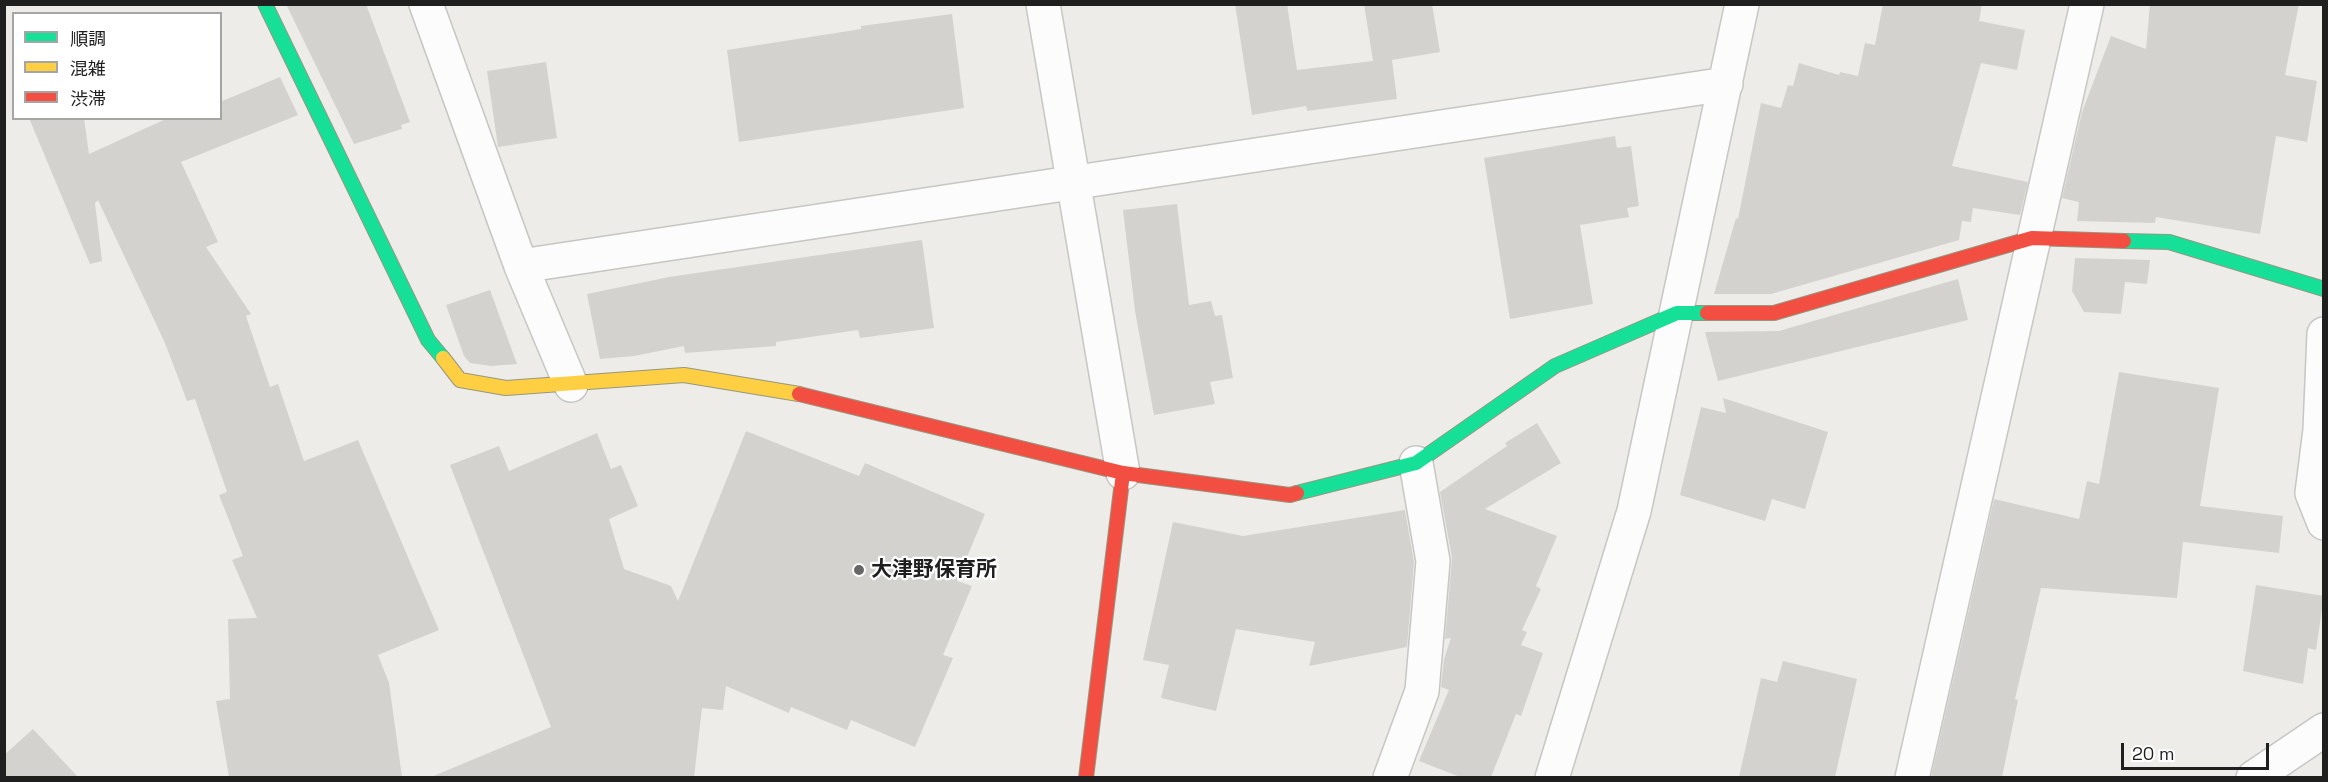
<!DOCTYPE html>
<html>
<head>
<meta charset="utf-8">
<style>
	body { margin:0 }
	#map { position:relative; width:2328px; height:782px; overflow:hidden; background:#eeece8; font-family:"Space Grotesk","Noto Sans JP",sans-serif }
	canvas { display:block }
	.frame { position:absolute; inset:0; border:6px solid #1f1f1f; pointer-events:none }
	.legend { position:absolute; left:12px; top:12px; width:210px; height:108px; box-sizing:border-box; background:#fff; border:2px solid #a5a5a5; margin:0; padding:8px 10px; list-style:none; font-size:18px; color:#1f1f1f }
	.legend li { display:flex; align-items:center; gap:12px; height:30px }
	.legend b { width:30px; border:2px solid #a5a5a5 }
	.scale { position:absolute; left:2121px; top:743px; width:148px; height:27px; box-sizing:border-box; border:3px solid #1f1f1f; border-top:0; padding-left:8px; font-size:18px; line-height:21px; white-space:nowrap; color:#1f1f1f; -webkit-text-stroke:4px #fff; paint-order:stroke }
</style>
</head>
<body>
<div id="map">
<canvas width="2328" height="782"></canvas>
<div class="frame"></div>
<ul class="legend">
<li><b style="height:8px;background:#16e098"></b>順調</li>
<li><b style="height:8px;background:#ffcf43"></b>混雑</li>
<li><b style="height:8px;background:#f24e42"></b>渋滞</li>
</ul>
<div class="scale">20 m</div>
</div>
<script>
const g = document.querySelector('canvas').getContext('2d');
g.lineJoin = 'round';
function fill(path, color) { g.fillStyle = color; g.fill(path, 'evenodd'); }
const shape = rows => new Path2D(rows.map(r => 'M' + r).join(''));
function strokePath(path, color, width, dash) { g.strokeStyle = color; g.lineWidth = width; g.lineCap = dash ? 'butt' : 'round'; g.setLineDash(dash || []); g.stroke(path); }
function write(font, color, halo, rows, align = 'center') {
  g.font = font + ' "Space Grotesk","Noto Sans JP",sans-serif'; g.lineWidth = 4.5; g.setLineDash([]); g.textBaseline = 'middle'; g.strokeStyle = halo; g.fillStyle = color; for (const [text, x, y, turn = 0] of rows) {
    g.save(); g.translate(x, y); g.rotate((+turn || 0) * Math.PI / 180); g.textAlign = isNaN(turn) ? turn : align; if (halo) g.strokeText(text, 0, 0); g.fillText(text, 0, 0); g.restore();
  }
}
const building = shape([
	[286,4,366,4,410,122,401,125,402,129,354,144],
	[1235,4,1287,4,1297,70,1373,61,1364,4,1432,4,1440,52,1392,60,1397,99,1307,111,1306,106,1252,115],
	[1883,4,1982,4,1979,21,2025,30,2017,70,1981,63,1952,166,2028,182,2020,215,1973,208,1971,222,1962,221,1959,240,1771,294,1714,294,1736,218,1738,219,1761,103,1781,108,1788,85,1793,86,1799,63,1839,75,1840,72,1858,76,1865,43,1875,45],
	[2150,4,2299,4,2285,75,2317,81,2307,142,2276,136,2260,234,2156,217,2155,223,2077,221,2079,202,2062,198,2082,112,2111,36,2146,49],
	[952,14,964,108,739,142,727,50,861,29,861,26],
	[546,62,557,138,498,147,487,71],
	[280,77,298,115,181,162,218,242,206,247,251,314,246,316,270,387,278,384,304,461,358,440,439,630,378,655,389,683,402,777,229,777,216,701,230,699,228,619,257,618,232,560,243,556,219,495,227,492,195,399,187,401,165,343,98,200,95,203,102,261,90,264,29,118,84,118,89,154,168,118,220,118,220,102],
	[1615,136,1617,148,1631,146,1639,206,1627,208,1629,217,1580,225,1593,304,1510,319,1484,158],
	[1177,204,1189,305,1211,301,1215,316,1222,315,1233,378,1210,382,1215,404,1154,415,1135,311,1123,210],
	[922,240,934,328,860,338,858,330,776,342,776,346,685,353,684,346,634,356,600,359,587,294,669,277],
	[2075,258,2150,260,2147,284,2125,282,2121,314,2084,312,2072,291],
	[1958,279,1968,320,1718,381,1705,332,1779,331],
	[490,290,517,364,491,366,470,363,464,356,446,305],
	[2119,372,2219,388,2200,506,2283,516,2279,553,2183,542,2177,598,2041,588,2015,699,2018,700,2002,777,1931,777,1994,499,2079,519,2087,481,2099,484],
	[1723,398,1828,432,1805,509,1772,499,1765,521,1680,495,1701,407,1726,413],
	[1537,423,1561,463,1485,509,1557,536,1536,586,1541,589,1522,630,1527,632,1521,645,1543,653,1521,716,1516,714,1491,777,1460,777,1419,761,1449,690,1441,687,1444,659,1451,638,1445,639,1452,558,1440,492,1507,446,1505,443],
	[746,431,859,476,865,463,985,514,957,581,972,586,943,655,953,658,915,747,851,720,847,730,791,707,789,713,726,686,723,710,702,708,694,777,431,777,551,727,450,465,499,446,509,471,597,433,611,469,621,465,638,506,609,519,624,569,671,586,678,601],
	[1405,510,1414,562,1407,647,1309,666,1315,642,1236,629,1216,711,1161,698,1169,665,1143,660,1173,522,1243,536],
	[2256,585,2324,596,2316,650,2308,648,2303,684,2243,671],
	[1783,661,1857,679,1835,777,1739,777,1761,678,1777,682],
	[33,729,78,777,4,777,4,755]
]);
const street = shape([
	[426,4,521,266,571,385],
	[1043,4,1123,473],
	[521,266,1726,84],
	[2324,334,2320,430,2312,493,2324,523],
	[1390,778,1422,691,1433,561,1416,463],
	[1552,778,1634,511,1742,4],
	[1912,778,2087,4],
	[2253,778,2324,730]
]);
const fast = shape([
	[265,4,428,340,443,358],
	[2124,241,2169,242,2324,289],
	[1297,493,1416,463,1555,366,1677,313,1707,313]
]);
const slow = shape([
	[443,358,460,380,506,388,684,375,799,394]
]);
const jam = shape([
	[1707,313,1774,313,2032,238,2124,241],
	[799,394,1123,473,1290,495,1297,493],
	[1086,778,1123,473]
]);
const markers = [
	[859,570,6,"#676765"]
];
const poiNames = [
	["大津野保育所",871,570]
];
fill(building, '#d4d2cf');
strokePath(street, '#c6c6c4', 36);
strokePath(fast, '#959780', 16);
strokePath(slow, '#959780', 16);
strokePath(jam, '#959780', 16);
strokePath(street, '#fcfcfc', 33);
strokePath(fast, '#16e098', 14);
strokePath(slow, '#ffcf43', 14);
strokePath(jam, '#f24e42', 14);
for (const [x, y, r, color] of markers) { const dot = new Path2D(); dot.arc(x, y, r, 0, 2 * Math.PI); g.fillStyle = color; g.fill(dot); strokePath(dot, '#fff', 2); }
write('bold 21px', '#1f1f1f', '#fff', poiNames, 'left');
</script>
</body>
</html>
